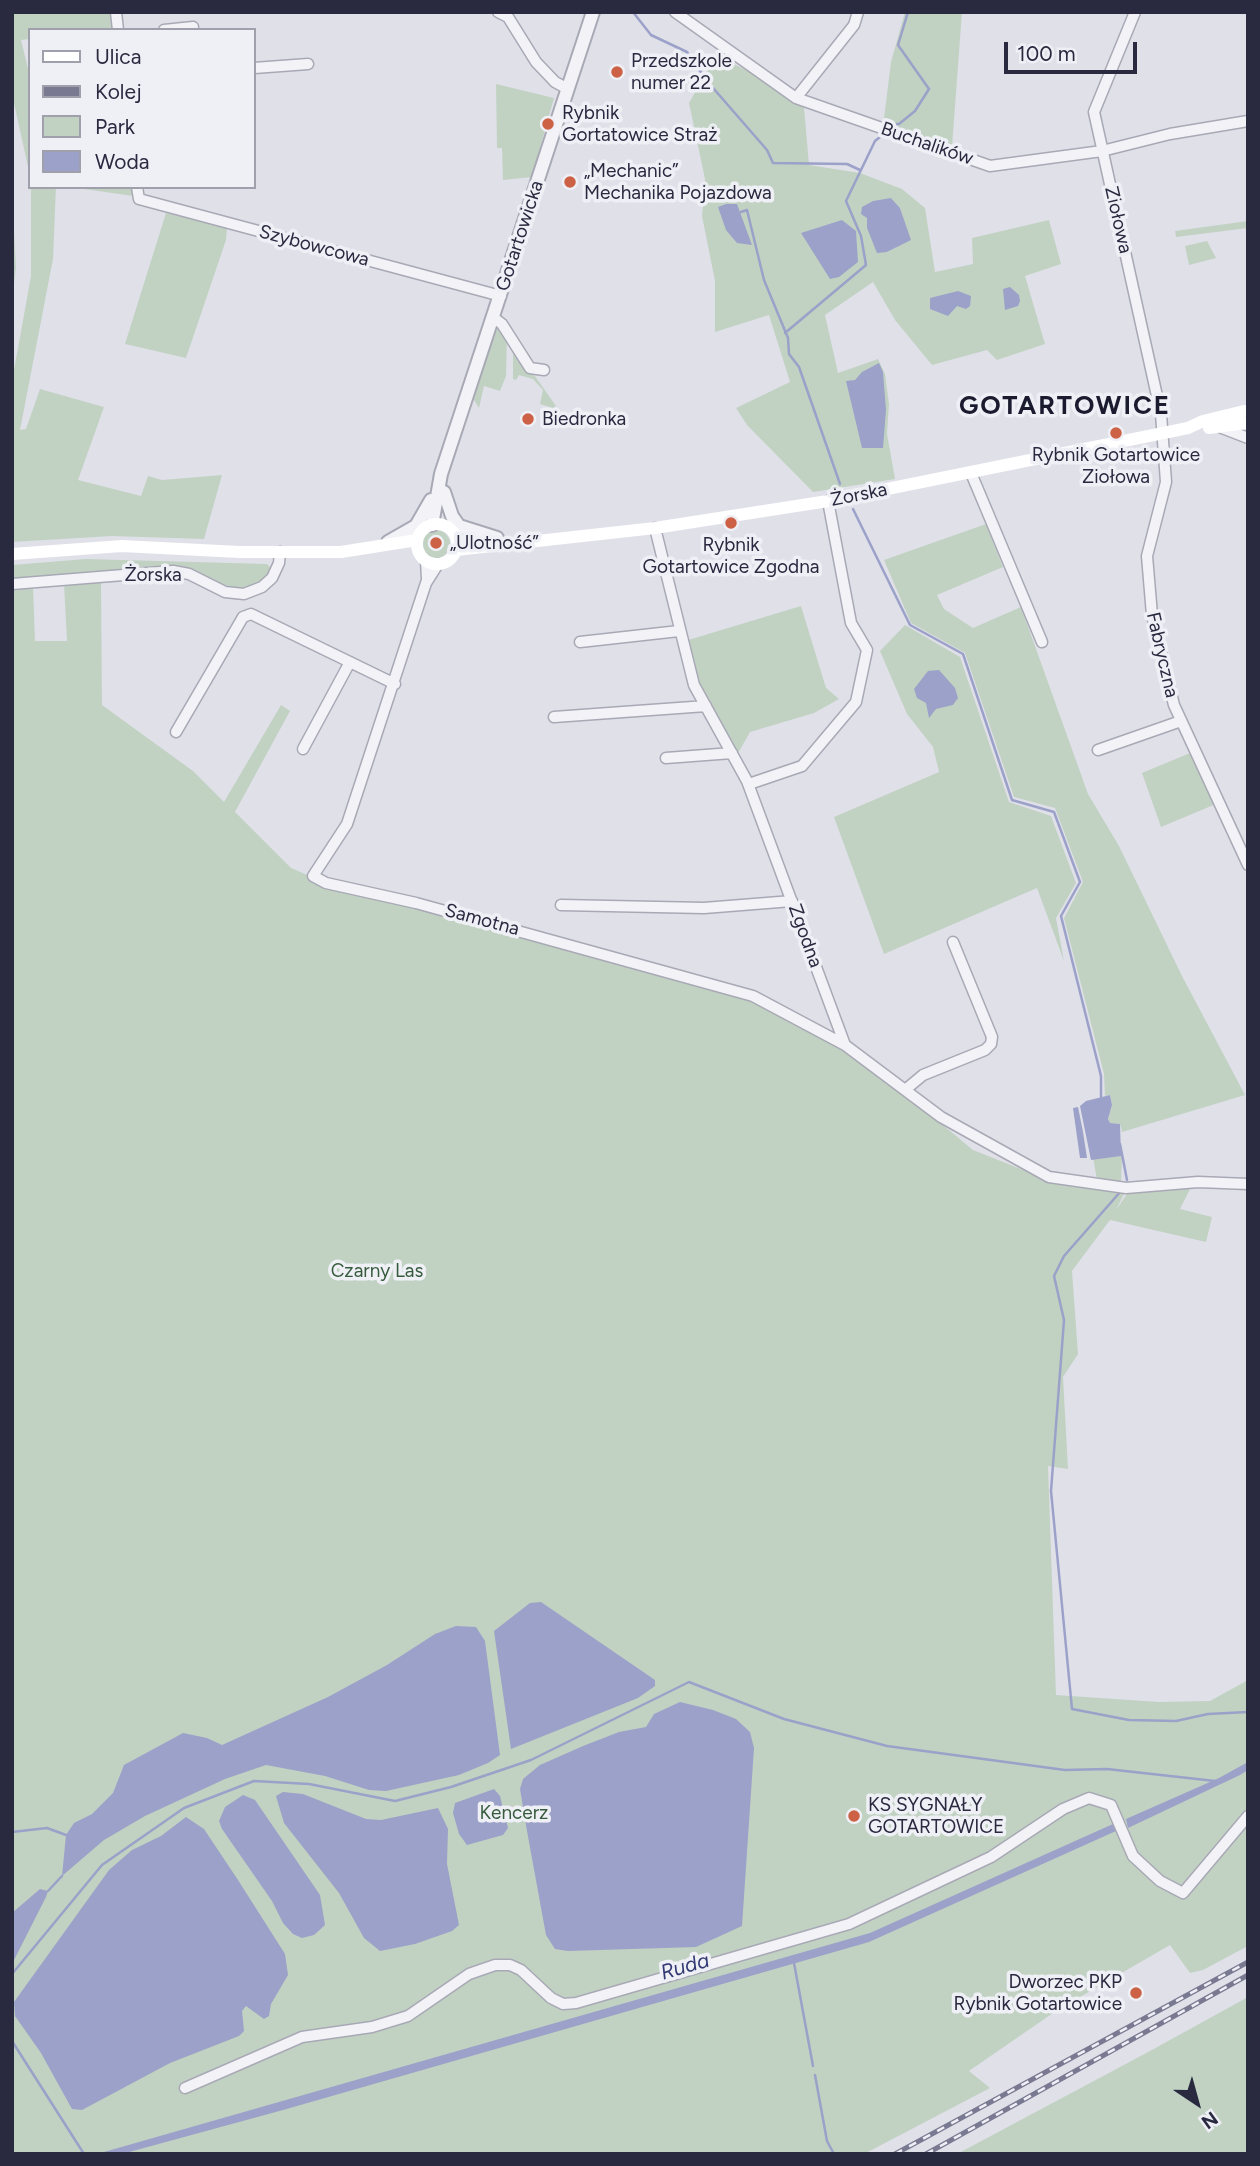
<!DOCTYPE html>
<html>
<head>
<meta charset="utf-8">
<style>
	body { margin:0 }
	#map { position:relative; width:1260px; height:2166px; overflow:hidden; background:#e0e0e9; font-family:Figtree,sans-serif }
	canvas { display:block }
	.frame { position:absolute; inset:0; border:14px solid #292940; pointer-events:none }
	.legend { position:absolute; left:28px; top:28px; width:228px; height:161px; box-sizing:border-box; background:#eff0f6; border:2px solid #a0a0ad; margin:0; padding:9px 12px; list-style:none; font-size:21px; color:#292940 }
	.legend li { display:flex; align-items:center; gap:14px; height:35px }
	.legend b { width:35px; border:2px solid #a0a0ad }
	.north { position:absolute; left:1162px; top:2068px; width:70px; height:70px; -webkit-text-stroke:5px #eff0f6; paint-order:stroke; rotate:144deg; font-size:19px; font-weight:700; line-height:28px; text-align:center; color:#292940 }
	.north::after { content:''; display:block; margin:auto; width:24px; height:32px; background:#292940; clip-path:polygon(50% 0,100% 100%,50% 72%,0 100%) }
	.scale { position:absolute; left:1004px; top:42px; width:133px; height:32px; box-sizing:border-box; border:4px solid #292940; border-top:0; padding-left:9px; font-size:21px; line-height:24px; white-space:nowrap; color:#292940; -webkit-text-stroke:5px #eff0f6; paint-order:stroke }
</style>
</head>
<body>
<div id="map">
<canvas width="1260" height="2166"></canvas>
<div class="frame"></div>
<ul class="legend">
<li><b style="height:9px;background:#fff"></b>Ulica</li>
<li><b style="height:9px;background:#797a92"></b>Kolej</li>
<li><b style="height:19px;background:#c1d2c3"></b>Park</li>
<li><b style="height:19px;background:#9ba1c8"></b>Woda</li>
</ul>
<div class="north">N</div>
<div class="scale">100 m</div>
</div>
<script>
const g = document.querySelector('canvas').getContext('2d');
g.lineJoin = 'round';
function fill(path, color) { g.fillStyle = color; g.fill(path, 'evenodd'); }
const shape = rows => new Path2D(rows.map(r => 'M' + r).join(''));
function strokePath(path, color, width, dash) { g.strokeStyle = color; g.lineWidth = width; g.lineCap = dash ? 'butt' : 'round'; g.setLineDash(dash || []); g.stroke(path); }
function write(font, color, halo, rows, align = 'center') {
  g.font = font + ' Figtree,sans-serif'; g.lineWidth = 7; g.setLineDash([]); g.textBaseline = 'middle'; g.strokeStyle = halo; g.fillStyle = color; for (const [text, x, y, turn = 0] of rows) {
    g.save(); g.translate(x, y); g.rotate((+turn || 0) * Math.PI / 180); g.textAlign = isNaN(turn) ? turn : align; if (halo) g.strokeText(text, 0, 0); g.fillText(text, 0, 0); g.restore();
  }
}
const green = shape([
	[12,12,111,12,114,30,30,30,30,39,21,40,30,77,30,176,12,94],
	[905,12,962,12,952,147,883,126,891,62],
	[716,55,752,73,804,107,809,165,860,173,902,189,925,208,935,272,973,264,972,238,1049,220,1061,264,1025,276,1045,344,997,360,987,350,932,365,895,320,873,282,825,315,838,373,878,359,885,374,889,404,887,434,895,479,813,492,747,425,736,408,790,382,769,315,715,332,715,281,702,216,705,179,689,103],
	[891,198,900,208,910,240,887,252,868,224,867,217],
	[496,84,554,98,532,177,503,180,502,148,497,148],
	[31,187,56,187,53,259,20,430,26,429,40,389,104,407,78,480,141,496,148,476,162,480,222,475,204,539,112,536,12,542,12,381,31,276],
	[70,187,133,187,134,196,105,192],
	[12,194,16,268,12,298],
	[166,213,227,227,226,240,186,358,125,344],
	[1248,221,1248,228,1176,237,1175,231],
	[1207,241,1216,258,1189,265,1185,246],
	[499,325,507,335,506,376,500,391,484,386,479,408,474,400,477,378],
	[513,345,556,406,553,408,540,404,543,390,533,379,519,375,516,380,513,379],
	[986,524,1003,567,937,595,944,609,973,628,1021,607,1088,794,1119,846,1182,976,1245,1095,1122,1132,1120,1124,1110,1123,1108,1119,1112,1105,1110,1095,1105,1096,1104,1074,1064,918,1083,882,1055,808,1014,797,965,653,911,623,884,560],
	'422 544a14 14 0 1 1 28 0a14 14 0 1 1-28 0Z',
	[86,559,267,564,272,569,260,582,240,589,218,583,187,568,145,567,12,580,12,565],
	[101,582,102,705,193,771,224,802,281,705,290,711,235,812,291,868,326,883,757,1001,846,1051,903,1092,973,1150,1051,1181,1125,1192,1116,1210,1129,1191,1191,1187,1180,1209,1212,1217,1206,1242,1110,1220,1072,1271,1078,1354,1063,1377,1068,1469,1048,1466,1056,1695,1159,1702,1210,1701,1248,1680,1248,1946,1203,1970,1190,1973,1170,1945,1056,2011,969,2071,990,2088,864,2154,12,2154,12,589,33,587,35,641,67,641,64,584],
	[801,606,826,688,839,699,814,713,750,732,737,755,702,691,685,641],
	[905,625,960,657,1009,802,1051,816,1076,883,1056,918,1064,961,1037,888,884,954,834,817,939,772,933,747,907,714,880,651],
	[1190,753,1216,804,1161,827,1142,773],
	[1118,1153,1122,1156,1121,1183,1097,1180,1093,1157],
	[1248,1997,1248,2154,957,2154,1150,2051]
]);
const water = shape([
	[891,198,900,208,911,240,887,252,877,253,867,228,867,218,861,214,862,207,873,201],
	[726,204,737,204,752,245,737,243,726,230,718,207],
	[842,220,856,231,858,262,839,277,830,279,801,233],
	[1010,287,1019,295,1020,301,1018,306,1005,310,1003,289],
	[958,291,971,296,970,306,966,309,957,306,948,316,930,309,930,298],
	[879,363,883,372,886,410,883,448,862,448,846,381,855,380,862,372],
	[939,670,955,688,958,698,953,705,936,709,929,718,926,703,917,698,914,689,928,671],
	[1110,1095,1112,1105,1108,1119,1110,1123,1120,1124,1121,1156,1091,1160,1080,1106,1086,1101],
	[1078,1107,1083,1132,1087,1158,1080,1158,1073,1108],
	[541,1602,655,1680,655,1686,638,1698,511,1749,494,1631,530,1603],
	[456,1626,476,1627,485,1641,500,1755,488,1763,459,1775,386,1791,369,1790,325,1776,266,1765,225,1779,145,1816,104,1840,62,1876,66,1835,74,1823,92,1814,113,1793,124,1765,183,1733,207,1738,222,1745,328,1697,387,1665,435,1634],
	[680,1702,713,1710,736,1719,750,1732,754,1748,742,1926,696,1947,568,1951,555,1949,546,1935,527,1831,520,1789,523,1779,540,1765,583,1746,619,1732,646,1727,654,1714],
	[1248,1762,1248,1770,1240,1775,1128,1828,1126,1819,1219,1778],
	[494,1789,500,1796,508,1828,503,1835,467,1845,459,1834,453,1813,455,1803],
	[283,1792,303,1794,366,1819,381,1820,438,1808,448,1829,447,1864,459,1925,452,1931,415,1944,380,1951,364,1938,339,1893,284,1823,276,1796],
	[243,1795,255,1800,320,1895,325,1925,314,1935,302,1938,293,1934,283,1923,272,1901,222,1829,219,1821,225,1807],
	[186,1817,204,1829,238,1880,285,1954,288,1975,271,2004,269,2016,264,2019,246,2006,242,2011,244,2031,239,2036,170,2063,82,2110,72,2109,41,2053,15,2016,14,2002,109,1870,132,1850,161,1836],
	[1113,1824,1116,1831,869,1942,283,2110,122,2154,97,2154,870,1933],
	[40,1889,48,1891,46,1897,12,1964,12,1913]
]);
const stream = shape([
	[633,12,651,35,687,52,707,81,767,150,773,163,847,164,860,170],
	[888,124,899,124,915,111,929,89,898,45,908,12],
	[741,212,747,210,764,280,788,338,789,354,799,367,840,484],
	[785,333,866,265,861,236,846,201,875,141,885,133],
	[853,509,910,625,963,654,1012,800,1054,812,1080,882,1061,916,1101,1076,1101,1097],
	[1120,1144,1127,1180],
	[1121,1191,1064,1256,1054,1276,1064,1320,1051,1491,1072,1709,1129,1720,1176,1721,1208,1714,1248,1712],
	[12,1832,47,1828,66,1835],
	[48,1891,62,1876],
	[794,1963,813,2066],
	[12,1974,102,1865,184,1808,254,1781,309,1784,395,1801,451,1787,531,1760,689,1682,784,1719,887,1746,1065,1770,1107,1769,1215,1781],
	[12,2041,84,2154],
	[815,2075,827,2141,834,2154]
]);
const minor = shape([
	[116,12,118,30],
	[498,12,508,17,536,62,555,82,568,89],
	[675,12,796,98,990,166,1102,151,1170,134,1248,121],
	[1135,12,1094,112,1161,414,1166,482,1147,556,1152,615,1174,705,1248,865],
	[164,30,193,27],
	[254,68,308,64],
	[796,98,854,25,858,12],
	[137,187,139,199,501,296],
	[494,318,502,324,530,368,544,370],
	[1222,428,1248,438],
	[971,473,1042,642],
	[655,528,694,685,747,781,845,1045],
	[426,561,427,579],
	[438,564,426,583,347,824,313,876,326,883,416,903,753,996,845,1045,941,1117,1049,1177,1126,1188,1198,1182,1248,1184],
	[12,584,173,571,189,574,225,592,244,594,262,587,272,578,279,563,280,552],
	[580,642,679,631],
	[554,717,706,706],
	[176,732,243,617,251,614,395,684],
	[303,749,350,662],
	[1098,750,1181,721],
	[666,758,732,753],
	[749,784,802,766,856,702,867,650,851,623,828,501],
	[561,905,704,908,792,901],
	[905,1090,923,1075,985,1050,991,1044,992,1037,953,942],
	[185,2088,302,2037,372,2027,408,2016,469,1974,495,1965,510,1965,521,1970,551,1998,563,2004,576,2003,849,1924,991,1857,1063,1809,1089,1798,1111,1805,1133,1856,1160,1881,1183,1893,1248,1816]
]);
const tertiary = shape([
	[444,492,452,516,459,526,497,538],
	[432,525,441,474,593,12],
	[388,542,416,526,431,500]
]);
const secondary = shape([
	[1209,428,1247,423],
	'417 544a20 20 0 1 1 40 0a20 20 0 1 1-40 0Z',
	[456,550,655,528,828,501,1188,428,1203,421,1244,411],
	[12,554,122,546,239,552,341,552,417,540]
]);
const rail = shape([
	[895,2154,1248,1962],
	[926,2154,1248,1975]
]);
const markers = [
	[617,72,7,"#cc6146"],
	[548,124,7,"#cc6146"],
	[570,182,7,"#cc6146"],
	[528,419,7,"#cc6146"],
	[1116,433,7,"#cc6146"],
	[731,523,7,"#cc6146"],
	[436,543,7,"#cc6146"],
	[854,1816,7,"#cc6146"],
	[1136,1993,7,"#cc6146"]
];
const poiNames = [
	["Przedszkole",631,61],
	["numer 22",631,83],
	["Rybnik",562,113],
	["Gortatowice Straż",562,135],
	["„Mechanic”",584,171],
	["Mechanika Pojazdowa",584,193],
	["Biedronka",542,419],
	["Rybnik Gotartowice",1116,455,"center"],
	["Ziołowa",1116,477,"center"],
	["„Ulotność”",450,543],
	["Rybnik",731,545,"center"],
	["Gotartowice Zgodna",731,567,"center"],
	["KS SYGNAŁY",868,1805],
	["GOTARTOWICE",868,1827],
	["Dworzec PKP",1122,1982,"right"],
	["Rybnik Gotartowice",1122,2004,"right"]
];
const streetNames = [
	["Buchalików",927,144,19],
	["Ziołowa",1118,220,77],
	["Gotartowicka",520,236,-72],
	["Szybowcowa",314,246,15],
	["Żorska",859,495,-11],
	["Żorska",153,575],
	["Fabryczna",1162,655,77],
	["Samotna",482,920,15],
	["Zgodna",805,936,70]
];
const parkNames = [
	["Czarny Las",377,1271],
	["Kencerz",514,1813]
];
const waterNames = [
	["Ruda",685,1967,-16]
];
const districtNames = [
	["GOTARTOWICE",1065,406]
];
fill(green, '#c1d2c3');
fill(water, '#9ba1c8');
strokePath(stream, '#9ba1c8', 2.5);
strokePath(minor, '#a9a9b6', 13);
strokePath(tertiary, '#a9a9b6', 16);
strokePath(minor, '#f2f2f7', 10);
strokePath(tertiary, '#f2f2f7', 12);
strokePath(secondary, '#fff', 12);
strokePath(rail, '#797a92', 5);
strokePath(rail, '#eff0f6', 2.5, [8]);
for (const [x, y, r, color] of markers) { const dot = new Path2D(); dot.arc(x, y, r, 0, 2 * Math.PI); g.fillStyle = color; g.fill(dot); strokePath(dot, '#eff0f6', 2.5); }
write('19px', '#292940', '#eff0f6', poiNames, 'left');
write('19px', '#292940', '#eff0f6', streetNames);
write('19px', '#365b3c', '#eff0f6', parkNames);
write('italic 21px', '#333a73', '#eff0f6', waterNames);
g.letterSpacing = '2px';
write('bold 26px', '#1b1b30', '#eff0f6', districtNames);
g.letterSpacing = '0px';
</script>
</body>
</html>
